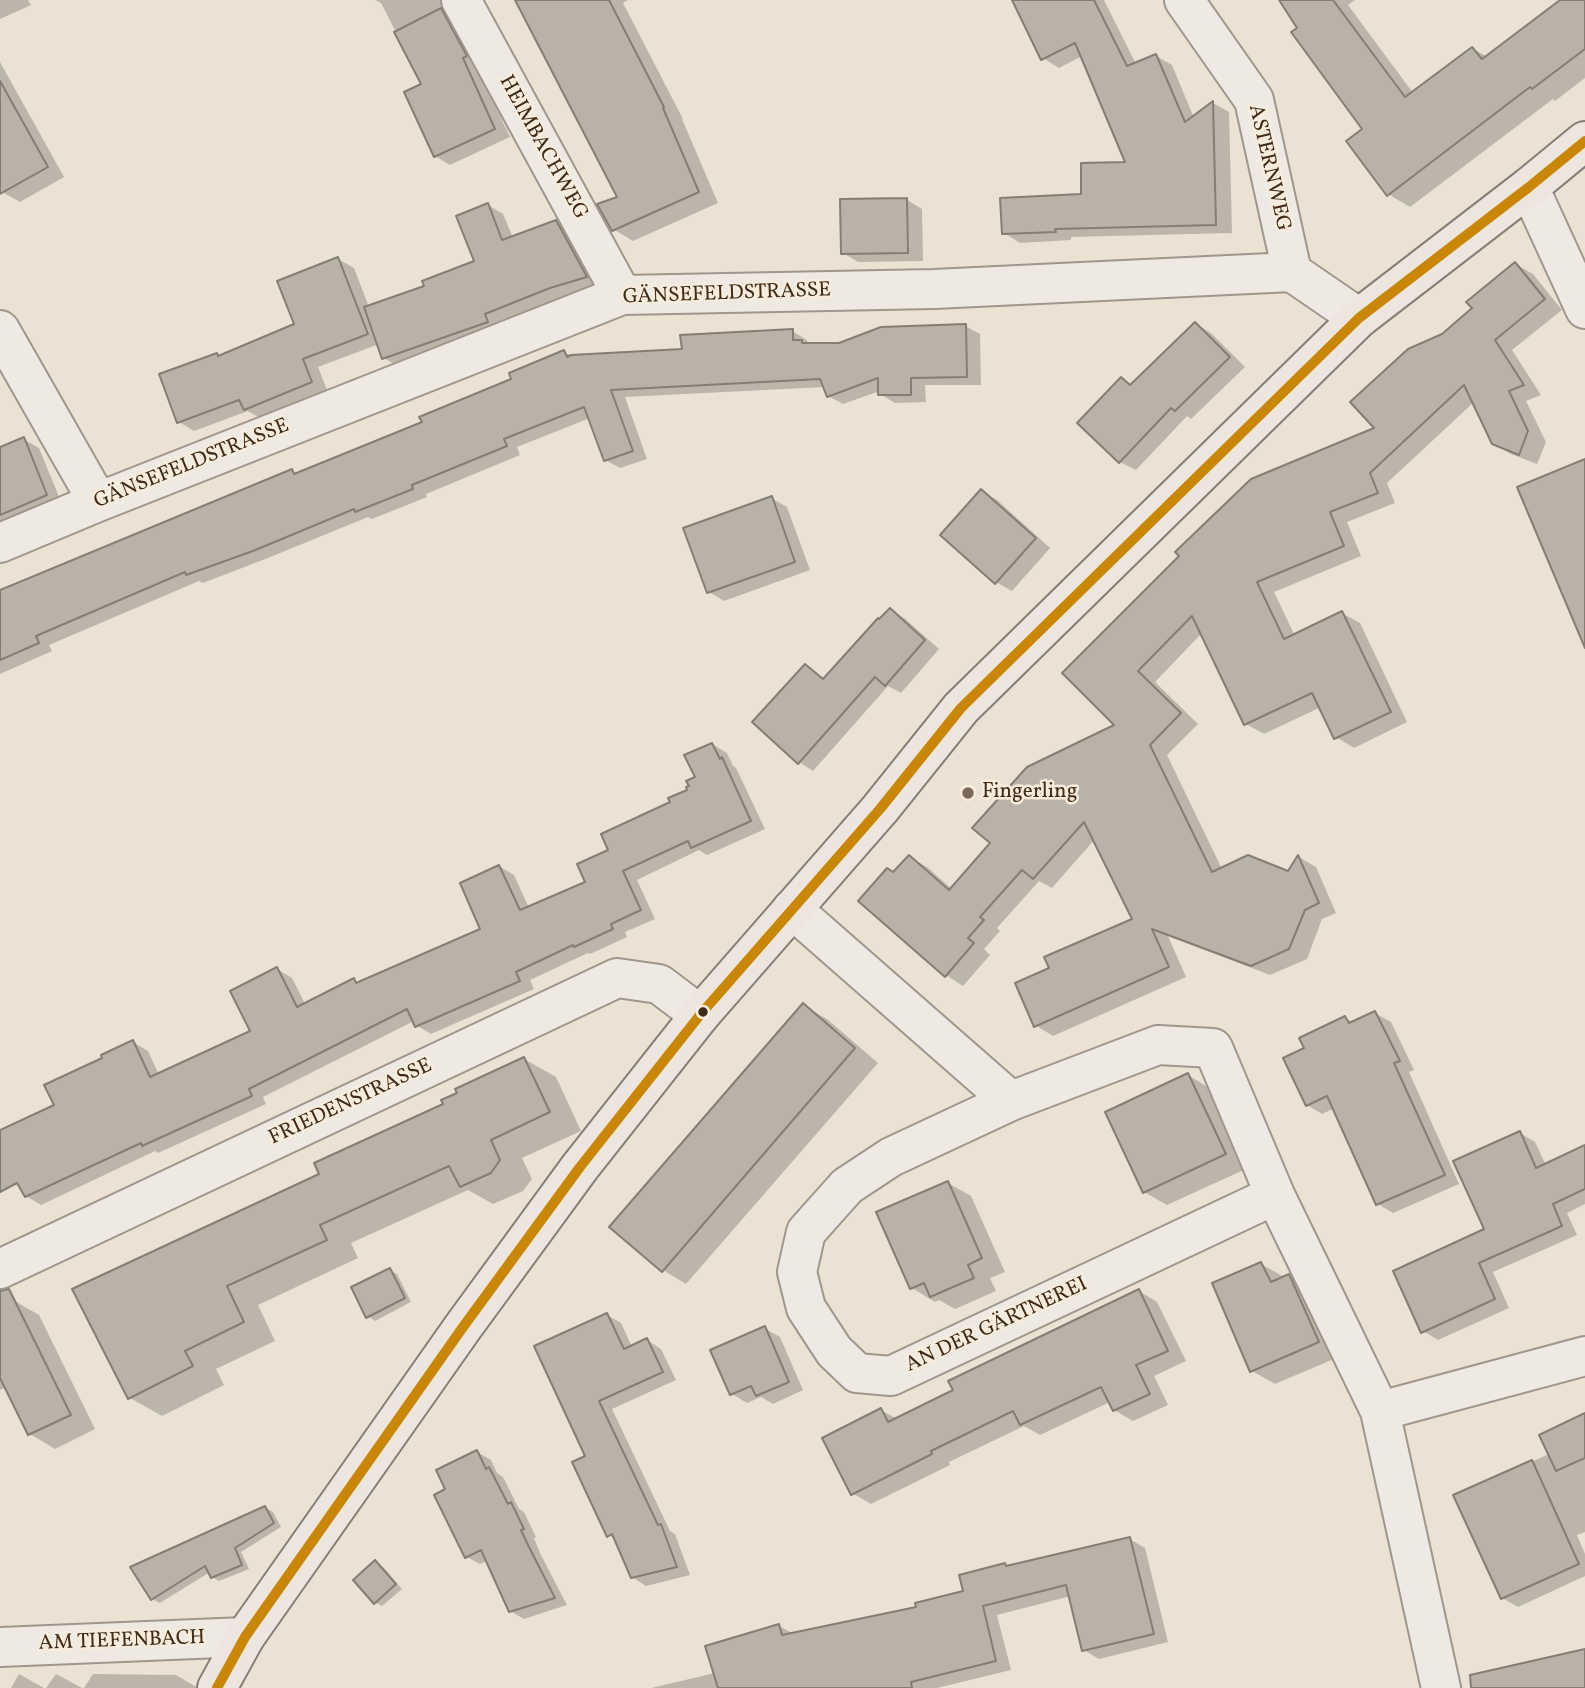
<!DOCTYPE html>
<html>
<head>
<meta charset="utf-8">
<style>
	body { margin:0 }
	canvas { display:block; background:#ebe2d4 }
</style>
</head>
<body>
<canvas width="1585" height="1688"></canvas>
<script>
const g = document.querySelector('canvas').getContext('2d');
g.lineJoin = 'round';
function fill(path, color) { g.fillStyle = color; g.fill(path, 'evenodd'); }
const shape = rows => new Path2D(rows.map(r => 'M' + r).join(''));
function strokePath(path, color, width, dash) { g.strokeStyle = color; g.lineWidth = width; g.lineCap = dash ? 'butt' : 'round'; g.setLineDash(dash || []); g.stroke(path); }
function write(font, color, halo, rows, align = 'center') {
  g.font = font + ' Vollkorn,serif'; g.lineWidth = 5; g.setLineDash([]); g.textBaseline = 'middle'; g.strokeStyle = halo; g.fillStyle = color; for (const [text, x, y, turn = 0] of rows) {
    g.save(); g.translate(x, y); g.rotate((+turn || 0) * Math.PI / 180); g.textAlign = isNaN(turn) ? turn : align; if (halo) g.strokeText(text, 0, 0); g.fillText(text, 0, 0); g.restore();
  }
}
const shadow = shape([
	[0,0,28,0,31,5,0,19],
	[375,0,451,0,477,67,510,137,450,165,435,156,423,85,381,3],
	[516,0,628,0,623,3,683,119,682,119,718,203,633,241,613,229,620,198],
	[1014,0,1104,0,1136,64,1156,56,1172,65,1194,118,1213,103,1229,112,1232,233,1071,237,1071,240,1020,243,1004,233,1083,195,1127,164,1082,56,1059,68,1043,58],
	[1281,0,1355,0,1348,5,1413,93,1473,49,1488,57,1563,0,1585,0,1585,78,1555,101,1553,99,1410,207,1388,194,1365,129],
	[0,62,64,177,20,202,2,192,0,188],
	[907,200,922,209,923,261,858,262,843,253],
	[488,205,503,214,513,238,556,222,572,231,601,285,567,296,500,322,503,331,399,367,384,358,379,344,318,367,327,390,260,418,248,411,194,431,179,422,217,355,220,357,297,325,338,259,354,268,369,307,426,287,476,262],
	[1515,264,1533,274,1562,310,1512,350,1541,395,1526,401,1546,442,1537,464,1511,454,1493,443,1474,402,1387,483,1395,503,1347,522,1361,556,1274,592,1295,636,1342,613,1360,623,1407,722,1354,748,1336,737,1321,707,1264,734,1246,724,1202,633,1155,682,1198,724,1167,755,1222,869,1288,873,1299,857,1316,867,1336,913,1322,919,1307,959,1270,975,1168,936,1186,977,1053,1036,1035,1025,1051,969,1134,920,1095,839,1052,888,1039,881,997,928,1000,931,984,949,990,955,963,986,946,975,894,874,909,857,927,867,952,889,1117,725,1065,673,1377,429,1443,336,1474,308],
	[1196,324,1211,333,1245,367,1191,419,1187,416,1136,470,1120,462,1122,379,1132,385],
	[965,326,980,334,981,385,925,385,926,402,895,403,880,394,880,391,843,404,828,396,825,387,625,397,647,459,620,468,605,460,590,418,517,447,520,455,426,494,427,497,372,519,368,517,268,558,203,583,199,581,49,645,52,651,0,674,0,589,12,584,15,585,292,471,298,475,424,423,514,380,564,352,574,357,684,351,792,331,807,340,807,345,839,345],
	[23,439,39,448,62,504,0,529,0,449],
	[981,491,997,500,1050,548,1012,591,996,582],
	[771,498,787,507,810,570,724,601,709,592],
	[890,610,904,618,939,649,901,693,888,686,813,771,799,762,805,666,825,679],
	[712,744,727,753,733,766,736,768,765,829,707,855,699,850,637,880,655,919,625,932,627,937,590,954,588,953,530,980,534,989,431,1034,416,1025,414,1021,263,1097,266,1104,158,1153,155,1151,41,1205,26,1196,56,1106,104,1058,133,1042,148,1051,159,1075,252,1032,277,969,292,978,305,1004,354,980,359,983,483,930,499,866,514,875,529,908,587,883,611,851,690,790],
	[803,1006,827,1019,878,1063,686,1284,663,1270],
	[1375,1013,1391,1022,1414,1070,1409,1072,1459,1184,1393,1213,1378,1204,1335,1108,1322,1114,1307,1105,1345,1018,1354,1023],
	[524,1059,556,1077,581,1131,522,1158,532,1179,523,1191,493,1204,468,1190,351,1243,358,1258,258,1305,275,1341,216,1369,224,1385,162,1416,130,1398,321,1175],
	[1188,1075,1211,1089,1248,1168,1167,1205,1144,1192],
	[1520,1133,1535,1142,1546,1165,1585,1147,1585,1204,1567,1213,1577,1235,1493,1272,1509,1308,1438,1340,1423,1331,1486,1230],
	[948,1183,971,1196,1005,1272,990,1278,996,1291,955,1309,939,1300,935,1302,912,1288],
	[1261,1264,1286,1278,1289,1276,1312,1290,1341,1356,1275,1384,1252,1371],
	[390,1270,397,1274,411,1302,375,1321,368,1316],
	[1139,1291,1157,1302,1186,1361,1154,1376,1168,1405,1133,1421,1114,1410,1110,1402,1040,1435,1024,1426,949,1462,950,1465,871,1504,852,1493,881,1410,897,1419,955,1391],
	[13,1300,39,1315,95,1429,55,1449,30,1434,6,1387,0,1390,0,1306],
	[607,1315,621,1323,632,1347,647,1340,661,1349,676,1380,612,1409,670,1531,675,1534,690,1575,646,1586,632,1577,616,1540,609,1535,587,1457],
	[764,1328,780,1337,803,1390,773,1404,761,1397,747,1403,732,1394],
	[1585,1417,1585,1532,1577,1535,1585,1554,1585,1576,1518,1607,1502,1598,1456,1496,1549,1454],
	[477,1452,491,1460,497,1473,503,1477,519,1509,524,1512,536,1537,534,1538,541,1555,567,1605,524,1619,510,1611,487,1561,480,1564,467,1557,447,1490],
	[265,1508,273,1512,281,1527,241,1552,249,1569,219,1581,212,1577,210,1572,160,1603,152,1599,132,1568],
	[1130,1539,1145,1548,1168,1642,1099,1659,1084,1650,1071,1596,997,1615,1011,1670,937,1688,651,1688,715,1673,779,1626,794,1634,919,1609,965,1593,1005,1565,1009,1567],
	[375,1563,383,1567,402,1589,382,1606,375,1602],
	[19,1674,44,1688,11,1688],
	[56,1674,82,1688,46,1688],
	[93,1674,176,1675,198,1688,84,1688]
]);
const building = shape([
	[515,0,609,0,664,107,663,108,699,192,612,231,597,204,617,197,515,0],
	[1012,0,1094,0,1127,66,1156,54,1185,122,1213,101,1216,225,1055,229,1056,232,1002,234,1000,198,1081,194,1081,163,1125,162,1075,43,1041,60,1012,0],
	[1279,0,1333,0,1405,97,1472,47,1482,59,1560,0,1585,0,1585,49,1532,89,1530,87,1387,196,1346,141,1362,129,1291,32,1297,28,1279,0],
	[441,8,467,56,463,58,495,129,434,157,404,92,421,84,394,32,441,8],
	[0,81,48,167,0,194,0,81],
	[907,198,908,253,841,254,840,199,907,198],
	[488,203,502,240,556,220,587,277,550,288,485,314,488,322,382,359,364,307,424,286,422,281,474,261,456,216,488,203],
	[338,257,368,334,303,359,312,382,244,410,239,400,177,423,159,374,217,353,218,356,294,324,277,281,338,257],
	[1515,262,1545,299,1495,340,1524,385,1509,391,1528,431,1519,455,1492,444,1464,385,1370,473,1378,493,1330,512,1344,546,1257,582,1284,639,1342,611,1391,712,1334,739,1312,693,1244,725,1192,616,1138,671,1181,713,1150,745,1212,872,1248,855,1288,871,1298,855,1319,903,1305,910,1289,949,1251,966,1152,929,1169,967,1034,1027,1015,983,1049,968,1044,957,1132,919,1084,822,1033,879,1022,870,980,917,984,920,968,938,974,943,945,977,858,901,887,868,893,872,909,855,949,890,990,843,972,828,1027,767,1114,725,1062,673,1179,556,1175,552,1251,479,1374,428,1350,402,1408,349,1442,334,1472,308,1466,302,1515,262],
	[1195,322,1230,357,1175,411,1171,408,1119,463,1077,423,1121,377,1130,385,1195,322],
	[966,324,967,377,911,378,911,395,878,395,878,378,827,397,820,379,611,390,633,451,604,461,584,407,504,439,507,446,412,485,413,489,355,512,354,509,253,551,186,575,185,572,36,636,39,643,0,660,0,590,292,469,294,474,422,422,419,417,511,379,509,373,564,350,567,357,571,355,682,349,680,335,793,329,793,340,802,340,802,343,839,343,881,327,966,324],
	[24,437,47,495,0,515,0,447,24,437],
	[1585,459,1585,648,1517,487,1585,459],
	[981,489,1036,538,995,584,940,535,981,489],
	[772,496,795,562,707,593,683,528,772,496],
	[890,608,925,640,885,686,875,677,798,764,752,722,805,664,823,679,878,618,879,619,890,608],
	[712,743,720,759,722,757,751,821,691,848,688,841,623,871,641,910,611,924,613,929,574,947,573,945,516,972,520,981,415,1027,407,1009,249,1089,252,1096,142,1146,141,1143,25,1197,17,1183,0,1192,0,1130,54,1105,44,1085,102,1058,101,1055,133,1040,150,1077,250,1031,230,991,277,967,297,1007,354,978,356,983,480,929,460,883,499,865,520,910,585,882,577,864,608,850,601,834,670,802,668,798,687,790,686,787,689,786,686,781,695,777,684,755,712,743],
	[803,1003,855,1048,662,1272,609,1227,803,1003],
	[1375,1011,1400,1061,1394,1063,1445,1175,1376,1205,1327,1096,1306,1106,1283,1058,1304,1048,1299,1038,1345,1016,1349,1023,1375,1011],
	[524,1057,550,1112,491,1140,500,1160,491,1173,460,1187,449,1166,320,1225,327,1240,227,1286,244,1322,185,1351,193,1366,128,1399,72,1289,319,1174,314,1163,443,1104,441,1100,457,1093,455,1089,524,1057],
	[1188,1073,1226,1154,1143,1193,1105,1112,1188,1073],
	[1520,1131,1536,1168,1585,1145,1585,1189,1553,1204,1562,1226,1479,1263,1495,1299,1421,1333,1393,1271,1484,1229,1453,1161,1520,1131],
	[948,1181,982,1258,968,1265,974,1278,930,1297,924,1283,910,1289,876,1212,948,1181],
	[1261,1262,1271,1282,1289,1274,1319,1342,1250,1372,1212,1283,1261,1262],
	[390,1268,405,1298,366,1318,351,1287,390,1268],
	[9,1289,71,1415,28,1435,0,1378,0,1291,9,1289],
	[1139,1289,1168,1351,1136,1365,1150,1394,1113,1411,1101,1387,1020,1425,1013,1411,931,1451,932,1454,851,1495,822,1438,881,1408,888,1422,953,1390,948,1381,1139,1289],
	[607,1313,624,1349,647,1338,663,1372,599,1401,658,1525,661,1524,677,1567,631,1578,612,1534,607,1537,572,1462,585,1456,534,1346,607,1313],
	[765,1326,789,1382,756,1396,751,1386,730,1395,710,1350,765,1326],
	[1585,1413,1585,1458,1556,1471,1539,1435,1585,1413],
	[477,1450,486,1469,489,1467,508,1504,511,1502,524,1529,521,1530,528,1545,555,1598,509,1612,481,1550,465,1558,434,1495,445,1489,436,1470,477,1450],
	[1532,1460,1579,1564,1501,1599,1453,1495,1532,1460],
	[265,1506,274,1523,235,1548,242,1565,211,1578,205,1566,151,1600,130,1567,265,1506],
	[1130,1537,1154,1634,1082,1651,1066,1585,983,1606,996,1661,911,1682,912,1688,718,1688,705,1646,779,1624,782,1635,916,1607,915,1603,963,1591,959,1575,1005,1563,1006,1566,1130,1537],
	[375,1560,396,1584,374,1604,353,1580,375,1560],
	[1585,1649,1585,1688,1471,1688,1470,1675,1585,1649]
]);
const minor = shape([
	[461,0,622,295],
	[1184,0,1254,100,1292,272],
	[1529,187,1585,309],
	[0,330,98,502],
	[0,543,98,502,622,295,934,289,1292,272,1359,318],
	[792,909,1011,1101,1158,1045,1213,1048,1275,1195,891,1376,857,1373,834,1351,806,1308,797,1272,806,1232,847,1186,891,1157,1011,1101],
	[1275,1195,1380,1411],
	[0,1269,617,978,659,984,700,1015],
	[0,1647,245,1637],
	[1441,1688,1380,1411,1585,1356]
]);
const major = shape([
	[217,1688,245,1637,463,1327,580,1167,700,1015,880,809,961,708,1359,318,1529,187,1585,141]
]);
const bus1 = shape([
	[217,1688,245,1637,463,1327,580,1167,700,1015,880,809,961,708,1359,318,1529,187,1585,141]
]);
const markers = [
	[968,793,7,"#7c6a58"],
	[703,1012,6,"#412a16"]
];
const streetNames = [
	["HEIMBACHWEG",542,148,61],
	["ASTERNWEG",1268,168,77],
	["GÄNSEFELDSTRASSE",727,295,-2],
	["GÄNSEFELDSTRASSE",192,465,-22],
	["FRIEDENSTRASSE",351,1103,-25],
	["AN DER GÄRTNEREI",997,1326,-25],
	["AM TIEFENBACH",122,1642,-2]
];
const poiNames = [
	["Fingerling",982,793]
];
fill(shadow, '#0003');
fill(building, '#bab2a7');
strokePath(building, '#867d73', 2);
strokePath(minor, '#9f968c', 42);
strokePath(major, '#867d73', 42);
strokePath(minor, '#eeeae3', 38);
strokePath(major, '#ece6de', 38);
strokePath(bus1, '#ca8706', 10);
for (const [x, y, r, color] of markers) { const dot = new Path2D(); dot.arc(x, y, r, 0, 2 * Math.PI); g.fillStyle = color; g.fill(dot); strokePath(dot, '#f8eddd', 2.5); }
write('21px', '#412a16', '#f8eddd', streetNames);
write('21px', '#412a16', '#f8eddd', poiNames, 'left');
</script>
</body>
</html>
